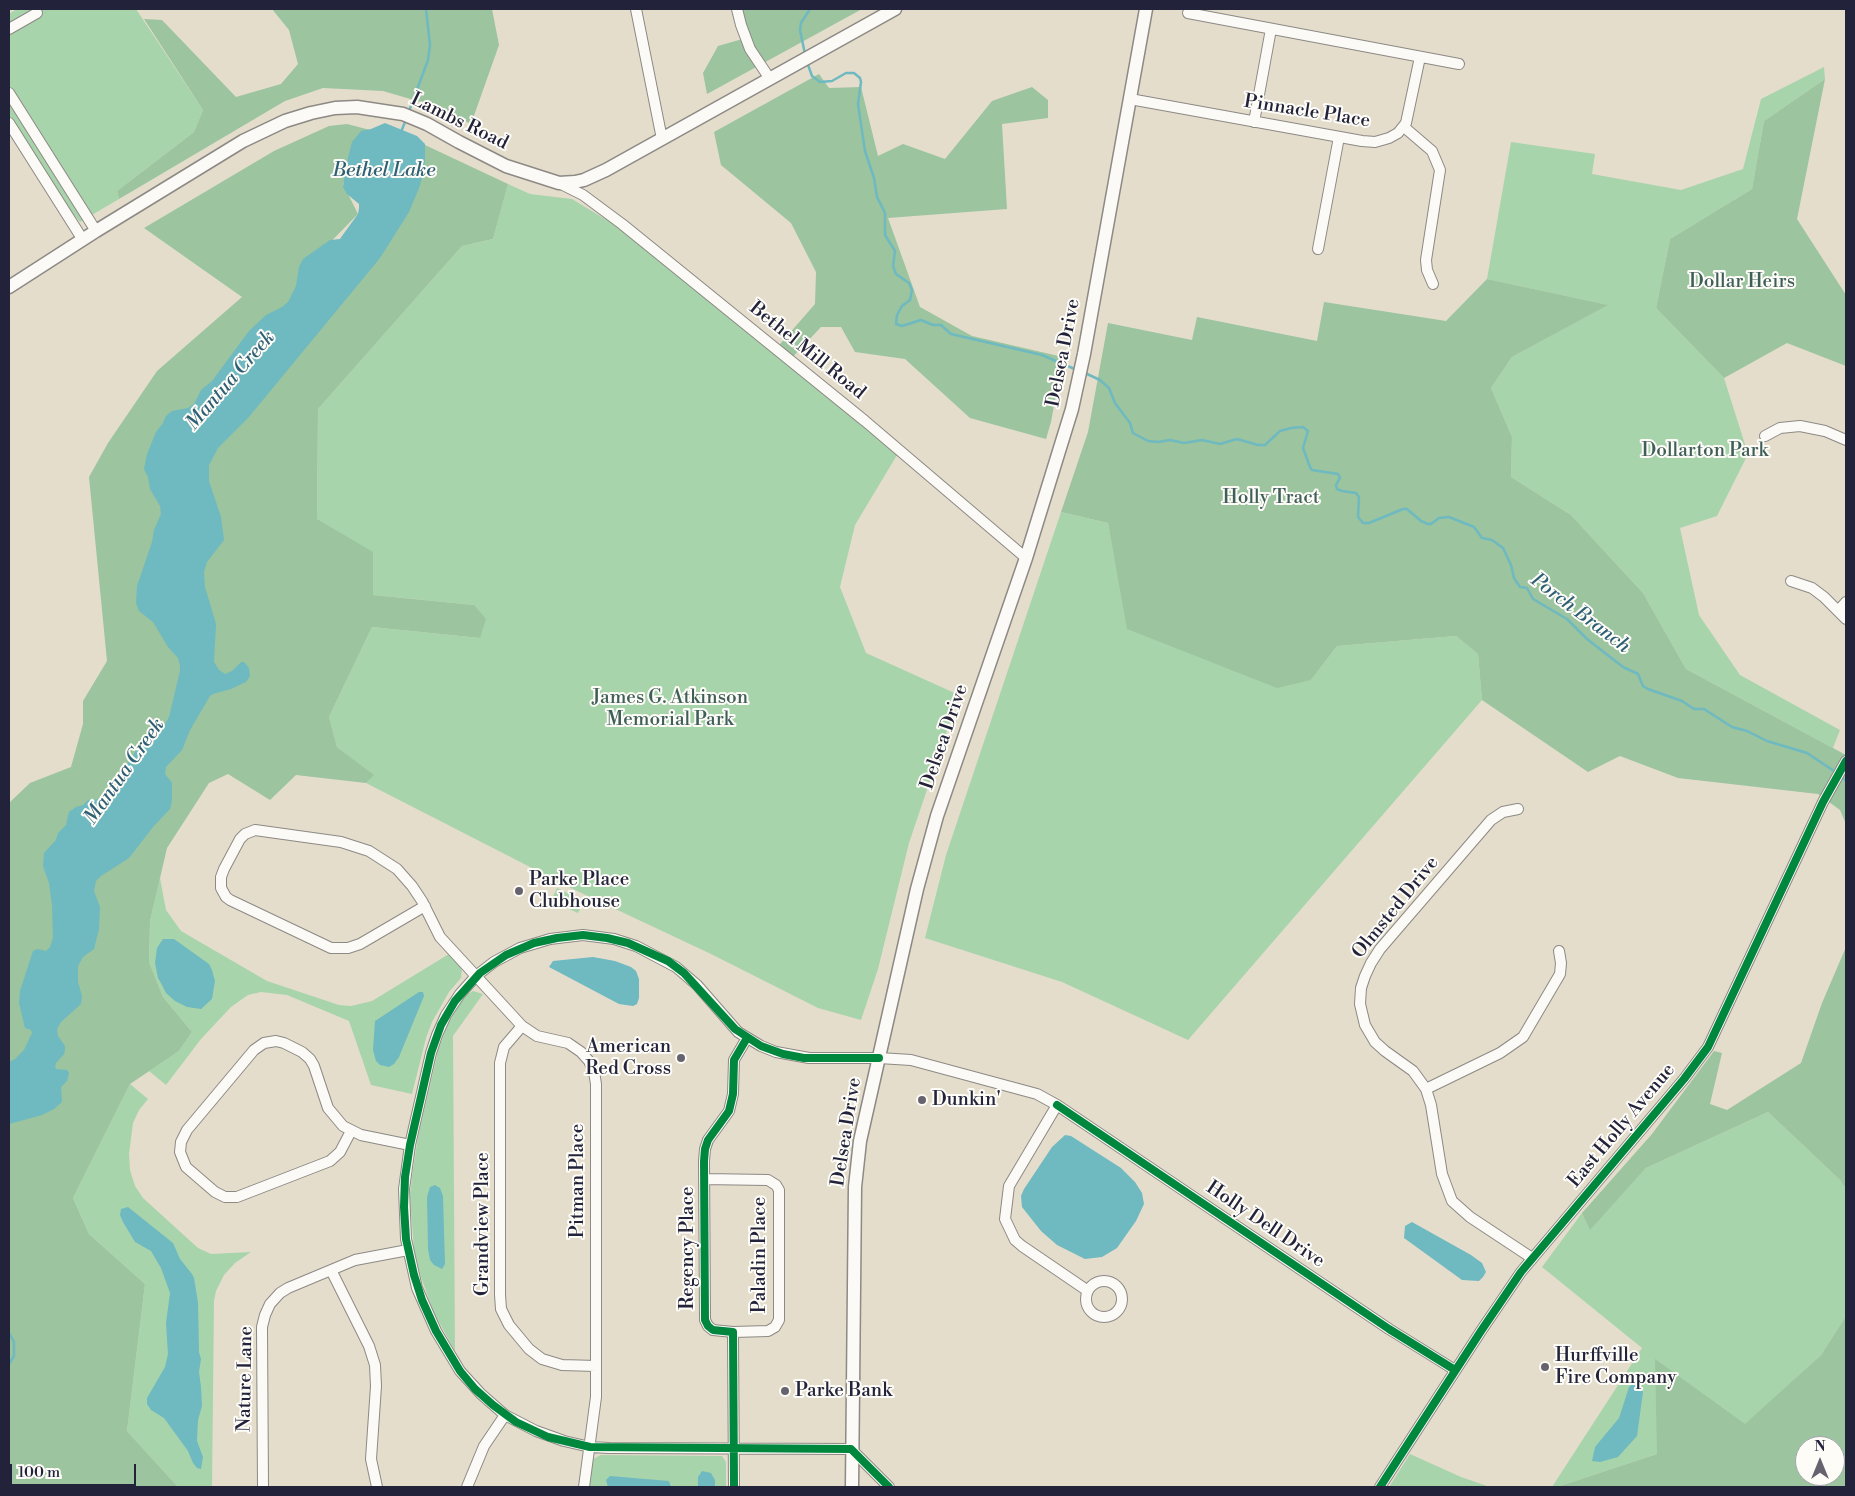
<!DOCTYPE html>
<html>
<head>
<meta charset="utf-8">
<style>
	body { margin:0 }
	#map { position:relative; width:1855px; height:1496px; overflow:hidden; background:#e4ddcc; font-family:"Libre Bodoni",serif }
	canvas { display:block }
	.frame { position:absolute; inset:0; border:10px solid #22223b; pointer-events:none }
	.north { position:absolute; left:1795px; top:1436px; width:50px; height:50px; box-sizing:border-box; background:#fdfcf7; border:1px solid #a5a5ac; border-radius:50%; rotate:0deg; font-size:14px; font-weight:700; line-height:20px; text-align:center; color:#22223b }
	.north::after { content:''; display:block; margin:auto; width:18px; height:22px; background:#66636e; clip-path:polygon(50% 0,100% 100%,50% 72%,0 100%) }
	.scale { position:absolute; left:10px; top:1464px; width:126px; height:22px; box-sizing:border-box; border:2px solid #22223b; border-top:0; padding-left:6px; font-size:15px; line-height:18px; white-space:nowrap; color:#22223b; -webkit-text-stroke:4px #fdfcf7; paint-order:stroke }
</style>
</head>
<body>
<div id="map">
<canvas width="1855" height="1496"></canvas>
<div class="frame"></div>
<div class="north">N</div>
<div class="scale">100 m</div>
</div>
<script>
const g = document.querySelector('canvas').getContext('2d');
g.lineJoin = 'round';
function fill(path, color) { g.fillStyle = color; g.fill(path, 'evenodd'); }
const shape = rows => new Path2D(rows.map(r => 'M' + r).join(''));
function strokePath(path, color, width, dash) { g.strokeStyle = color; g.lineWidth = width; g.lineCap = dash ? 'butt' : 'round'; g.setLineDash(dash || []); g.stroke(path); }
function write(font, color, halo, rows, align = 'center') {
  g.font = font + ' "Libre Bodoni",serif'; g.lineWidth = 4; g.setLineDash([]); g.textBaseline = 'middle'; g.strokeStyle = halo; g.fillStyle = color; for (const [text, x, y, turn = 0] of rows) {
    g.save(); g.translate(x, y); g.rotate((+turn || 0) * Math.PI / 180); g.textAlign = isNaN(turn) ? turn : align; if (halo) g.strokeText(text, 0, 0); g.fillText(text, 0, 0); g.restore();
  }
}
const green = shape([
	[17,9,136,9,203,110,194,132,117,191,119,199,80,222,44,179,9,132,9,14],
	[1824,67,1825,79,1764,121,1752,189,1670,239,1656,308,1724,378,1748,454,1717,516,1680,528,1699,615,1740,675,1840,730,1833,748,1686,669,1643,593,1571,515,1511,477,1512,437,1491,388,1512,357,1607,305,1487,279,1511,142,1595,154,1592,174,1681,190,1743,169,1761,99],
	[508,184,530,194,572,199,620,228,900,450,855,525,840,587,866,653,959,695,909,843,878,969,861,1020,818,1008,711,954,575,890,366,783,373,775,337,747,329,717,372,627,480,638,474,605,373,595,317,519,318,409,462,246,493,239],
	[1061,512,1108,523,1128,629,1311,680,1337,646,1456,636,1478,654,1482,700,1188,1040,1062,982,925,938,946,855],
	[160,878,166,910,181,931,267,981,339,1005,351,1006,372,1001,449,954,462,968,461,978,449,992,432,1022,426,1038,412,1094,371,1085,349,1021,287,995,261,992,248,995,231,1007,201,1039,166,1085,149,1071,179,1051,192,1032,163,997,149,962,150,921],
	[557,888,584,901,578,913,551,901],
	[473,991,483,994,453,1036,455,1351,434,1313,421,1277,414,1250,410,1197,412,1176,418,1137,438,1051,447,1026,459,1005,468,994],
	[130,1084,148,1099,139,1110,133,1123,129,1154,130,1170,135,1186,143,1198,198,1248,211,1254,251,1252,235,1263,224,1275,216,1291,214,1301,212,1487,178,1487,127,1431,145,1284,89,1234,73,1198],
	[1768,1112,1840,1180,1846,1189,1846,1316,1821,1355,1745,1425,1557,1487,1552,1487,1642,1348,1542,1267,1582,1213,1590,1229,1646,1168],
	[1410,1454,1461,1477,1490,1487,1389,1487],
	[601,1455,722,1456,726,1462,726,1487,587,1487,591,1462,595,1458]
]);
const forest = shape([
	[272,9,492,9,499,45,471,124,431,105,383,91,323,88,285,101,119,199,117,191,194,132,203,110,144,19,162,20,236,97,281,84,298,64,289,30],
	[739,9,862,9,707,94,703,73,718,46,746,38],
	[819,74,829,88,861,87,878,156,903,144,945,159,992,101,1032,87,1048,100,1048,118,1002,124,1007,209,888,218,920,307,972,336,1063,357,1051,422,1046,439,970,418,905,359,855,352,841,327,821,327,788,362,774,351,815,304,816,272,791,223,721,165,714,132],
	[1825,79,1797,219,1846,295,1846,366,1787,343,1724,378,1656,308,1670,239,1752,189,1764,121],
	[347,124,374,131,343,184,358,214,298,275,380,258,425,145,508,184,493,239,462,246,318,409,317,519,373,552,373,595,474,605,486,619,480,638,372,627,329,717,337,747,374,775,366,783,296,775,270,800,228,774,209,783,167,848,150,921,149,962,163,997,192,1032,179,1051,130,1084,73,1198,89,1234,145,1284,127,1431,178,1487,9,1487,9,803,30,783,71,767,83,724,83,701,107,661,89,477,108,443,157,371,242,297,144,228,274,151,329,126],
	[1487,279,1608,305,1512,357,1491,388,1512,437,1511,477,1571,515,1643,593,1686,669,1846,755,1846,824,1840,810,1818,794,1678,778,1620,756,1588,772,1482,700,1478,654,1456,636,1337,646,1311,680,1277,688,1127,629,1108,523,1061,512,1088,432,1108,323,1192,340,1197,317,1317,341,1324,302,1446,321],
	[1846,947,1846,1189,1840,1180,1768,1112,1646,1168,1590,1230,1582,1213,1652,1134,1714,1051,1722,1053,1710,1104,1727,1110,1801,1063,1822,1003],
	[1846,1316,1846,1487,1557,1487,1657,1454,1655,1359,1745,1424,1821,1355],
	[1805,1446,1835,1446,1835,1476,1805,1476]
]);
const water = shape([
	[385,123,417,136,425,144,425,161,423,175,419,188,409,212,380,258,248,418,218,448,209,465,209,481,221,517,224,540,207,562,204,572,205,587,216,624,214,662,219,670,225,674,232,671,241,662,244,662,249,668,250,676,246,682,231,689,213,694,210,696,190,730,182,750,166,767,165,774,172,783,172,800,170,809,153,827,129,858,101,876,96,881,94,891,100,907,99,929,94,949,83,957,78,966,78,982,82,996,81,1004,61,1022,57,1029,58,1036,65,1046,65,1050,64,1054,56,1063,55,1067,56,1069,67,1070,69,1073,67,1081,61,1087,62,1102,54,1109,42,1115,9,1124,9,1062,15,1059,24,1050,32,1033,31,1030,25,1028,24,1024,19,1003,20,991,33,951,38,949,46,951,50,947,53,938,52,905,49,883,43,866,44,853,56,840,58,833,66,825,69,812,76,807,83,805,88,800,101,799,109,794,119,783,123,771,142,741,163,728,169,717,180,671,180,666,178,658,168,647,153,622,139,611,136,603,137,586,152,542,154,530,161,514,160,506,150,489,148,477,144,469,147,454,156,432,163,423,166,416,172,411,188,408,194,404,201,390,212,381,249,331,266,315,282,307,288,302,296,286,299,267,303,259,330,240,340,239,342,236,358,214,359,208,359,204,347,194,343,187,346,166,352,142,361,131,371,129],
	[163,939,174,939,209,964,212,970,215,981,212,999,201,1009,187,1007,175,1001,166,993,162,985,158,978,155,963,157,948],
	[593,957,615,961,631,967,636,971,639,979,639,998,637,1004,633,1006,619,1004,549,967,553,961],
	[419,992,423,992,424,996,399,1057,394,1064,389,1067,380,1065,376,1061,373,1050,375,1021],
	[1065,1135,1071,1136,1121,1168,1135,1182,1142,1193,1144,1204,1136,1221,1117,1248,1102,1257,1085,1259,1057,1245,1041,1231,1022,1207,1021,1196,1024,1189,1052,1147],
	[435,1185,440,1188,443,1196,445,1264,442,1269,434,1265,430,1260,428,1249,427,1197,430,1187],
	[128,1207,173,1243,180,1259,192,1274,194,1278,198,1302,199,1352,201,1359,199,1372,201,1387,202,1406,198,1420,197,1441,203,1457,201,1469,197,1468,193,1463,188,1451,164,1418,151,1410,147,1404,147,1398,165,1367,168,1354,166,1323,170,1293,161,1268,151,1251,135,1242,123,1222,120,1215,121,1209],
	[1412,1222,1471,1255,1482,1263,1486,1272,1483,1277,1479,1281,1462,1280,1404,1238,1405,1226],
	[1634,1382,1641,1386,1643,1392,1637,1436,1618,1457,1600,1462,1592,1461,1595,1447,1619,1418,1629,1387],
	[702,1471,711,1473,715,1480,715,1487,698,1487,698,1477],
	[610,1476,669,1481,671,1487,608,1487,606,1480]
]);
const stream = shape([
	[805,54,800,30,801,23,810,9],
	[807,62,812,76,820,82,832,81,846,73,854,73,860,78,861,82,858,104,865,151,874,178,877,197,885,213,885,235,895,251,893,266,896,274,909,283,912,290,910,300,902,306,897,315,896,324,902,326,921,320,933,325,941,325,951,334,1042,355,1077,370],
	[409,111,428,60,430,45,426,9],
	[401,132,405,122],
	[1085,373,1100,380,1109,388,1115,403,1130,423,1133,433,1148,441,1158,442,1170,440,1184,443,1202,440,1220,444,1237,439,1258,445,1265,445,1280,431,1291,428,1303,427,1308,431,1303,448,1310,467,1312,470,1338,474,1340,478,1336,485,1337,489,1342,491,1356,493,1359,497,1358,517,1363,523,1369,523,1403,509,1407,509,1421,521,1428,524,1431,524,1439,518,1449,517,1474,527,1482,538,1492,540,1503,548,1511,565,1514,578,1520,587,1527,588,1533,599,1567,619,1587,639,1623,667,1638,674,1643,686,1648,689,1682,701,1694,709,1704,709,1732,727,1747,731,1767,741,1807,753,1837,773],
	[1841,776,1846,781],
	[9,1333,14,1342,14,1356,9,1364]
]);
const minor = shape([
	[636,9,662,139],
	[737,9,741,25,750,49,770,79],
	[1188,13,1459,64],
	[9,29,37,13],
	[9,93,96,231],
	[1130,99,1362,141,1375,142,1389,138,1398,133,1406,123,1420,57],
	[1254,122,1271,29],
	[9,123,83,240],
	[1404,127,1432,151,1440,170,1426,260,1427,270,1433,284],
	[559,183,583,195,622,224,865,421,1026,558],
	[1318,249,1339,137],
	[1765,436,1780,428,1800,426,1825,431,1846,440],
	[1791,581,1812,588,1824,597,1846,619],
	[1838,611,1846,602],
	[1518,809,1503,812,1491,820,1380,949,1371,963,1365,976,1361,988,1360,1004,1365,1025,1375,1042,1385,1051,1413,1071,1426,1089,1431,1105,1442,1174,1452,1201,1470,1217,1532,1258],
	[425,906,360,944,348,948,331,948,230,900,226,897,221,888,221,877,224,869,240,839,245,834,255,830,341,842,369,851,397,869,412,886,422,901,440,937,522,1026,537,1036,568,1043,581,1052,589,1061,594,1072,596,1084,596,1397,584,1487],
	[522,1026,504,1047,500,1063,500,1295,501,1309,509,1325,529,1349,542,1359,562,1365,596,1366],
	[1426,1089,1500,1053,1523,1037,1560,974,1561,963,1559,951],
	[1057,1105,1009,1186,1005,1219,1015,1240,1022,1246,1088,1291],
	[351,1131,340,1152,330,1161,237,1197,225,1197,215,1192,186,1167,180,1152,181,1142,187,1130,254,1050,264,1043,276,1041,284,1043,302,1052,310,1059,314,1066,328,1108,343,1126,361,1135,410,1145],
	[704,1179,768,1180,776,1185,779,1190,779,1320,775,1327,768,1331,733,1332],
	[331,1270,369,1346,375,1365,376,1386,371,1459,377,1487],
	'1086 1299a18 18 0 1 1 36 0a18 18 0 1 1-36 0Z',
	[263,1487,262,1327,265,1315,270,1304,280,1293,288,1288,355,1260,408,1250],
	[467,1487,484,1446,505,1415],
	[734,1487,733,1332,713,1330,708,1326,705,1320,704,1161,705,1149,708,1140,729,1111,733,1094,734,1060,747,1038],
	[889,1487,851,1449,609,1448,590,1447,564,1441,536,1431,505,1415,481,1394,460,1371,436,1331,417,1288,406,1239,404,1189,410,1145,431,1053,437,1035,446,1015,460,994,476,976,494,962,520,948,550,939,583,935,614,939,636,946,676,967,697,985,738,1032,761,1046,776,1052,809,1058,879,1058,911,1060,1037,1094,1057,1105,1389,1329,1455,1370],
	[1380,1487,1481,1331,1521,1272,1684,1079,1708,1047,1823,802,1846,761]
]);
const major = shape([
	[9,287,96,231,243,141,285,121,311,113,335,108,357,107,403,114,427,124,459,142,506,166,559,183,575,182,584,180,606,170,895,9],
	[852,1487,855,1187,860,1141,917,889,937,816,1026,558,1072,409,1084,354,1146,9]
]);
const cycleway = shape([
	[879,1058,804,1058,783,1054,761,1046,735,1029,684,973,668,961,628,943,607,938,583,935,557,938,534,943,506,955,480,973,455,1001,441,1025,431,1053,410,1145,405,1177,404,1207,406,1239,414,1275,422,1300,436,1331,460,1371,475,1389,493,1405,516,1422,548,1437,590,1447,851,1449,889,1487],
	[1057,1105,1389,1329,1455,1370],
	[734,1487,733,1332,713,1330,708,1326,705,1320,704,1161,705,1149,708,1140,729,1111,733,1094,734,1060,747,1038],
	[1380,1487,1481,1331,1521,1272,1684,1079,1708,1047,1823,802,1846,761]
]);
const markers = [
	[519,891,5,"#66636e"],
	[681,1058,5,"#66636e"],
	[922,1100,5,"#66636e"],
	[1545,1367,5,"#66636e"],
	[785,1391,5,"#66636e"]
];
const streetNames = [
	["Pinnacle Place",1307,112,9],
	["Lambs Road",459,122,26],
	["Bethel Mill Road",807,351,39],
	["Delsea Drive",1064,353,-79],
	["Delsea Drive",945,737,-71],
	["Olmsted Drive",1396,908,-51],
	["East Holly Avenue",1622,1126,-50],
	["Delsea Drive",847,1132,-81],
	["Pitman Place",578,1181,-90],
	["Grandview Place",483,1224,-90],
	["Holly Dell Drive",1265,1225,34],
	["Regency Place",688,1248,-90],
	["Paladin Place",760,1255,-90],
	["Nature Lane",246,1379,-89]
];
const parkNames = [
	["Dollar Heirs",1742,282],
	["Dollarton Park",1705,451],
	["Holly Tract",1271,498],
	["James G. Atkinson",670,698],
	["Memorial Park",670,720]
];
const poiNames = [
	["Parke Place",529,880],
	["Clubhouse",529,902],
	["American",671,1047,"right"],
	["Red Cross",671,1069,"right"],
	["Dunkin'",932,1100],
	["Hurffville",1555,1356],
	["Fire Company",1555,1378],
	["Parke Bank",795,1391]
];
const waterNames = [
	["Bethel Lake",384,171],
	["Mantua Creek",231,381,-49],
	["Porch Branch",1580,614,37],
	["Mantua Creek",125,772,-55]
];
fill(green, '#a8d4ab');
fill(forest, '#9bc49f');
fill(water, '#6fb9c1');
strokePath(stream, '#6fb9c1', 2.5);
strokePath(minor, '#8d8984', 12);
strokePath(major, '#8d8984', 15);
strokePath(minor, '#fbfaf7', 10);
strokePath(major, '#fbfaf7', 12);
strokePath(cycleway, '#00873e', 8);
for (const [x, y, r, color] of markers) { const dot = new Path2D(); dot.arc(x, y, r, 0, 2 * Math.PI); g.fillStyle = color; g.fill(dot); strokePath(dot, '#fdfcf7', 2); }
write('19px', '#22223b', '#fdfcf7', streetNames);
write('19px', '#3f5e59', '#fdfcf7', parkNames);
write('19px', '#22223b', '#fdfcf7', poiNames, 'left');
write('italic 20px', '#2e5f75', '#fdfcf7', waterNames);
</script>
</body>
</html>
